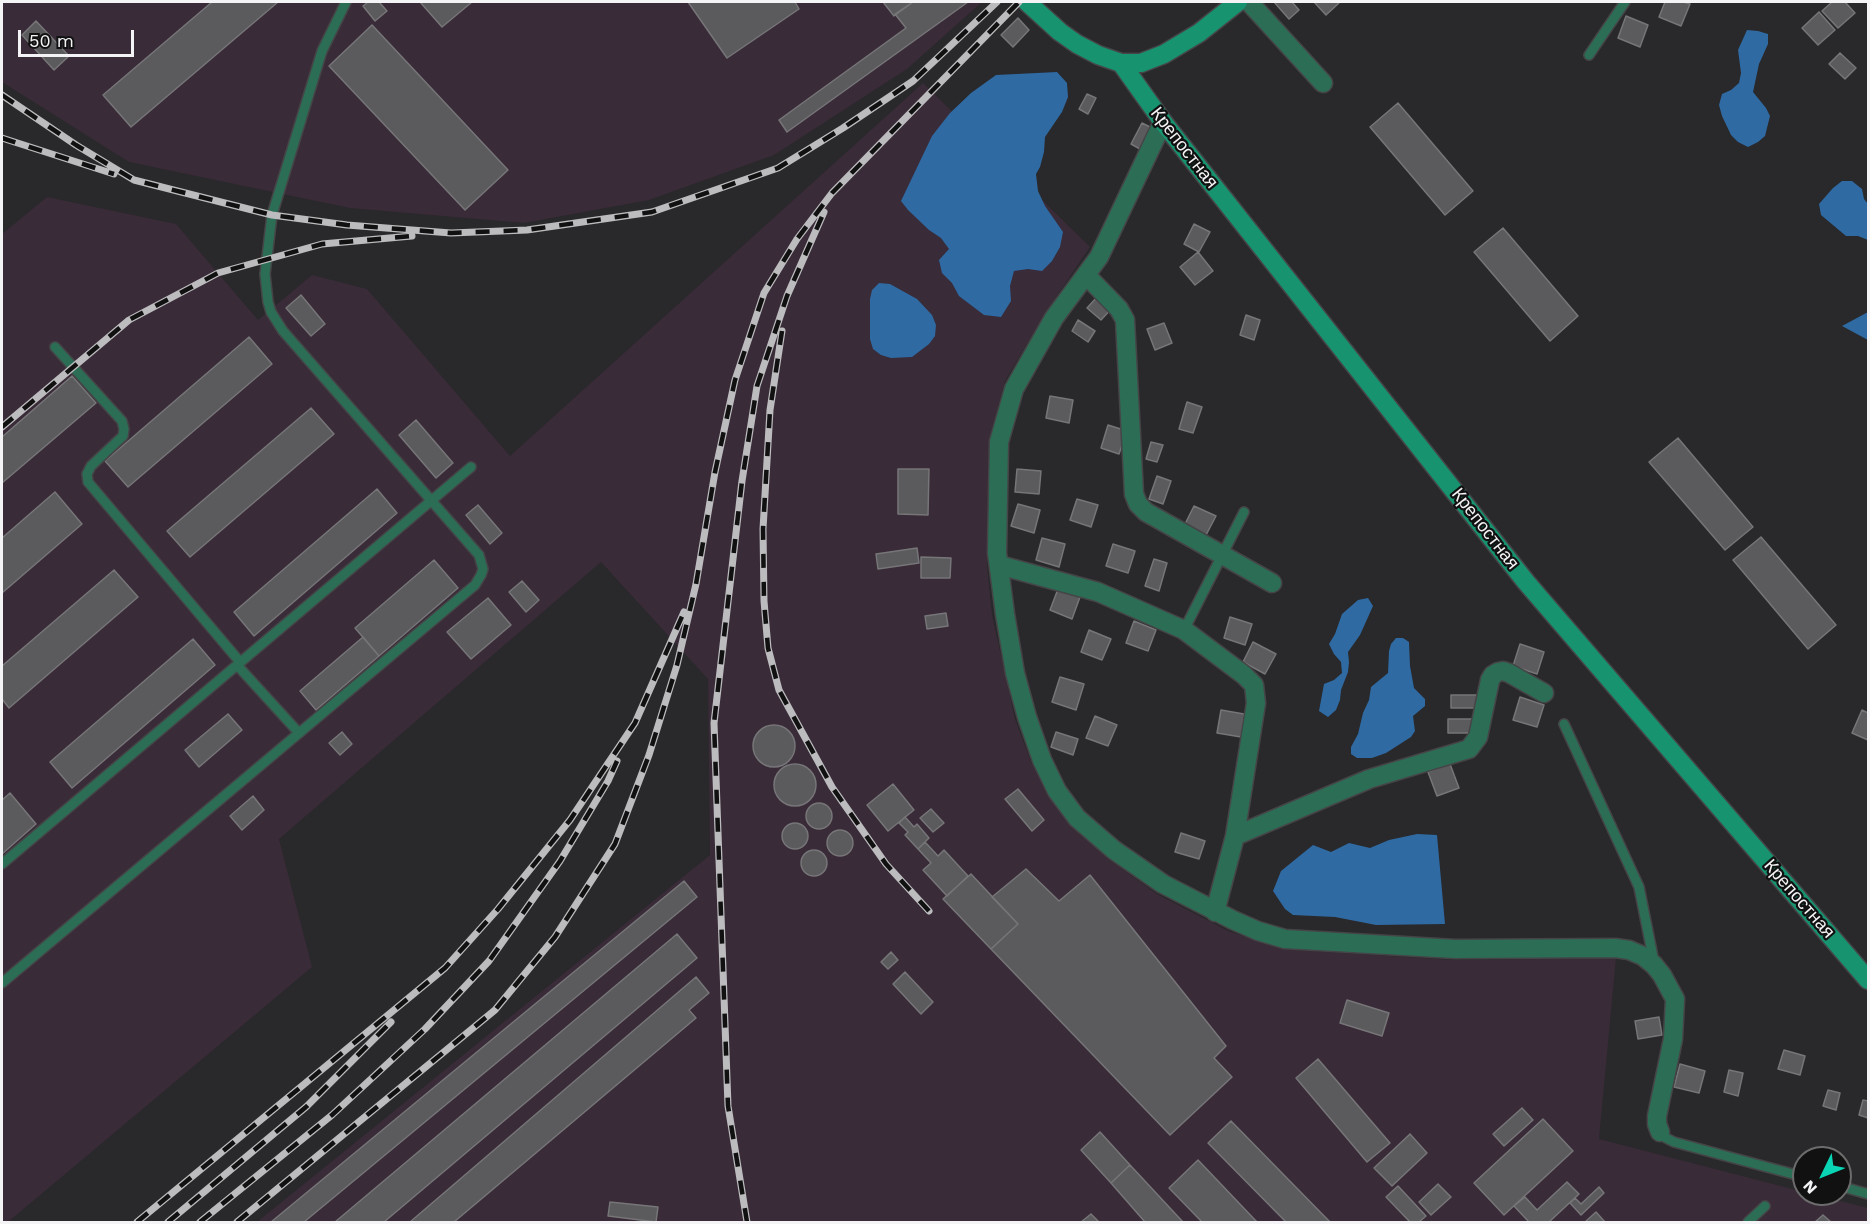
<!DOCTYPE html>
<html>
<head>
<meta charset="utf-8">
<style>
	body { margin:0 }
	#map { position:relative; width:1870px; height:1224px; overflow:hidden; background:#29282a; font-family:"Work Sans",sans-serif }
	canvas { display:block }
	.frame { position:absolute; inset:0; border:3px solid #f4f4f6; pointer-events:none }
	.north { position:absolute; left:1792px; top:1146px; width:60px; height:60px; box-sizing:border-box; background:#111112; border:2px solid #6c6c6d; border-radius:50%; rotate:227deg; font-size:16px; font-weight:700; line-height:24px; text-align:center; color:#f4f4f6 }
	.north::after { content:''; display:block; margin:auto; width:21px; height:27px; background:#09d5b5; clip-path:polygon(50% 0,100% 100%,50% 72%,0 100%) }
	.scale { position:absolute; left:18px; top:30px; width:116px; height:27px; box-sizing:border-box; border:3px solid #f4f4f6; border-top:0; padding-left:8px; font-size:18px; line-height:21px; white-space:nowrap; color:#f4f4f6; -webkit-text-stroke:4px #111112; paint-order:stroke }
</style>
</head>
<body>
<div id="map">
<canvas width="1870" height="1224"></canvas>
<div class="frame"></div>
<div class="north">N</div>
<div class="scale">50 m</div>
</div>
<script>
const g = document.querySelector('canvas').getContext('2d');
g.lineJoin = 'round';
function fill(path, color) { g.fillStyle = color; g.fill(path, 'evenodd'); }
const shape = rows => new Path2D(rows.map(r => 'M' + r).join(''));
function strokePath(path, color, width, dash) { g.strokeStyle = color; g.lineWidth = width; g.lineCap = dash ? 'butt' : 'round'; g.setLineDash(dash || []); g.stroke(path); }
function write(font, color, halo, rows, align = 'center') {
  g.font = font + ' "Work Sans",sans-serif'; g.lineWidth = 4.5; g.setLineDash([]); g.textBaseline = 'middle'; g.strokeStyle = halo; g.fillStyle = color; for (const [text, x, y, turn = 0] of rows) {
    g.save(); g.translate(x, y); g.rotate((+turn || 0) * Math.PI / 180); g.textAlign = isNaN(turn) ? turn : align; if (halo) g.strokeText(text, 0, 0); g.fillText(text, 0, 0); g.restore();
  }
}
const industrial = shape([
	[2,2,982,2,907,69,774,155,649,200,524,223,350,208,129,162,2,82],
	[923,83,1090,247,1046,312,1005,381,989,440,987,564,992,615,1015,719,1031,762,1049,795,1069,825,1107,858,1157,894,1228,931,1283,949,1453,960,1616,958,1599,1139,1804,1192,1804,1194,1813,1194,1868,1208,1868,1222,257,1222,710,855,708,679,601,562,279,839,312,967,8,1222,2,1222,2,234,47,197,176,224,258,320,312,275,367,289,510,456]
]);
const water = shape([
	[1747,30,1758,31,1768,34,1768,44,1759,64,1753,92,1766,108,1770,116,1765,136,1758,142,1748,147,1738,142,1731,135,1722,116,1719,105,1722,94,1731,90,1739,83,1741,73,1738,50],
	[1057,72,1067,83,1068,97,1062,112,1045,137,1044,152,1040,167,1036,174,1038,191,1045,206,1063,232,1060,247,1052,261,1042,271,1028,269,1014,271,1010,286,1011,301,1001,317,984,315,959,296,952,283,942,273,939,260,949,249,941,238,929,230,908,210,901,201,932,136,950,113,971,93,996,75],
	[1842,181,1852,181,1862,189,1864,199,1868,204,1868,240,1858,236,1846,236,1821,215,1819,204,1833,188],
	[879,283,890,284,917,299,932,315,936,325,935,336,929,344,912,357,891,358,881,355,873,349,870,339,870,299,872,290],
	[1868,312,1868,340,1842,326],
	[1368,598,1373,606,1360,635,1348,652,1349,662,1348,672,1341,690,1340,700,1336,710,1328,717,1319,711,1324,684,1334,680,1342,673,1341,662,1334,654,1329,644,1335,634,1342,614,1358,600],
	[1396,638,1403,638,1409,642,1410,666,1414,688,1425,699,1425,706,1413,716,1415,731,1411,737,1386,753,1372,758,1357,758,1351,754,1351,747,1358,734,1363,713,1369,700,1371,687,1388,673,1389,651,1391,644],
	[1417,834,1437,835,1445,924,1376,925,1335,917,1293,915,1285,909,1273,891,1281,871,1313,845,1331,852,1349,843,1370,848,1389,840]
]);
const building = shape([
	[212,2,278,2,131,127,103,95,212,2],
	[368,2,379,2,387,11,375,21,363,6,368,2],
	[420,2,472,2,442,27,420,2],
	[688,2,795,2,799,9,727,58,688,2],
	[883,2,913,2,894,16,883,2],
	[913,2,968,2,787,132,779,120,906,28,895,14,913,2],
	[1274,2,1292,2,1299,10,1289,19,1274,2],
	[1314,2,1340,2,1326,15,1314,2],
	[1665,2,1683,2,1690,4,1681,26,1659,17,1665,2],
	[1832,2,1845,2,1855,13,1838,28,1822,11,1832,2],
	[1819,12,1835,30,1818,45,1802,28,1819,12],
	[1626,16,1648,25,1640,47,1618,38,1626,16],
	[1018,18,1029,30,1013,47,1001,35,1018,18],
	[36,21,69,56,54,70,22,35,36,21],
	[372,25,508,170,465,210,329,66,372,25],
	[1840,53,1856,68,1845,79,1829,64,1840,53],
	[1087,94,1096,98,1088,114,1079,109,1087,94],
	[1398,103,1473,191,1445,215,1370,127,1398,103],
	[1142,123,1150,127,1140,149,1131,144,1142,123],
	[1194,224,1210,232,1199,252,1184,244,1194,224],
	[1503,228,1578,316,1550,341,1474,252,1503,228],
	[1198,252,1213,271,1195,285,1180,267,1198,252],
	[301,295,325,324,311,336,286,308,301,295],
	[1098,296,1112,308,1101,320,1087,308,1098,296],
	[1246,315,1260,320,1254,340,1240,335,1246,315],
	[1078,320,1095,331,1088,342,1072,331,1078,320],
	[1164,323,1172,343,1155,350,1147,329,1164,323],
	[249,337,272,364,128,487,105,461,249,337],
	[72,376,96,403,2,483,2,437,72,376],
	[1050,396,1073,400,1069,423,1046,418,1050,396],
	[1187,402,1202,407,1193,433,1179,429,1187,402],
	[311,408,334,434,190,557,167,531,311,408],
	[416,420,453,463,436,478,399,435,416,420],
	[1108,425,1127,431,1119,454,1101,448,1108,425],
	[1678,438,1753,527,1725,550,1649,462,1678,438],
	[1151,442,1163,445,1157,462,1146,459,1151,442],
	[898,469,929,469,928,515,898,514,898,469],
	[1017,469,1041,471,1039,494,1015,492,1017,469],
	[1157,476,1171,481,1163,504,1149,499,1157,476],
	[377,489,397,513,254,636,234,612,377,489],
	[55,492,82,524,2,593,2,538,55,492],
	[1077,499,1098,505,1091,527,1070,520,1077,499],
	[1018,504,1040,510,1034,533,1011,526,1018,504],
	[478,505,502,533,490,544,466,515,478,505],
	[1194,506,1216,516,1205,537,1184,526,1194,506],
	[1761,537,1836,625,1808,649,1733,560,1761,537],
	[1042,538,1065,544,1059,567,1036,560,1042,538],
	[1113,544,1135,551,1128,573,1106,566,1113,544],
	[917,548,919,563,878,569,876,554,917,548],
	[921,557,951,558,950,578,921,578,921,557],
	[1154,559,1167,563,1159,591,1145,586,1154,559],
	[434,560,458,588,379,656,355,628,434,560],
	[114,570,138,597,9,708,2,699,2,666,114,570],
	[522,581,539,600,526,612,509,592,522,581],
	[1058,589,1080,597,1072,619,1050,610,1058,589],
	[488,598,511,625,471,659,447,632,488,598],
	[946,613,948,626,927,629,925,616,946,613],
	[1230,617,1252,624,1245,645,1224,638,1230,617],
	[1134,621,1156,630,1148,651,1126,643,1134,621],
	[1089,630,1111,639,1102,660,1081,652,1089,630],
	[363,637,379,656,316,710,300,691,363,637],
	[193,639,215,665,72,788,50,762,193,639],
	[1253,642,1276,654,1265,674,1243,662,1253,642],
	[1520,644,1544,652,1537,674,1513,666,1520,644],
	[1060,677,1084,684,1076,710,1052,702,1060,677],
	[1451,695,1478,695,1478,708,1451,708,1451,695],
	[1520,697,1544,705,1537,727,1513,720,1520,697],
	[1221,710,1244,714,1241,737,1217,733,1221,710],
	[1862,710,1868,713,1868,740,1852,733,1862,710],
	[228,714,242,730,199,767,185,750,228,714],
	[1095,716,1117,725,1108,746,1086,738,1095,716],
	[1448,719,1472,719,1471,733,1448,733,1448,719],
	'753 746a21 21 0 1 1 42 0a21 21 0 1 1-42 0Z',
	[342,732,352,744,340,755,329,743,342,732],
	[1056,732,1078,739,1073,755,1051,747,1056,732],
	'774 785a21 21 0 1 1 42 0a21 21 0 1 1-42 0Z',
	[1450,764,1459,788,1437,796,1428,772,1450,764],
	[893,784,914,810,888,831,867,805,893,784],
	[1018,789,1044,820,1032,831,1005,799,1018,789],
	[10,793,36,824,2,854,2,800,10,793],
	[253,796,264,810,242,830,230,816,253,796],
	'806 816a13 13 0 1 1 26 0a13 13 0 1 1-26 0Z',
	[931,809,944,823,933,832,920,818,931,809],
	[905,817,914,827,917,824,929,838,918,849,905,835,908,832,899,823,905,817],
	'782 836a13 13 0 1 1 26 0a13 13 0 1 1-26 0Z',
	'827 843a13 13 0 1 1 26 0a13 13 0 1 1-26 0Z',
	[1181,833,1205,841,1199,859,1175,852,1181,833],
	[925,842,938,856,944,850,968,876,947,896,923,870,931,863,918,849,925,842],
	'801 863a13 13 0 1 1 26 0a13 13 0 1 1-26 0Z',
	[1026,869,1059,901,1090,875,1226,1046,1214,1058,1232,1077,1170,1135,991,949,1018,924,992,897,1026,869],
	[971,874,1018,924,991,949,943,899,971,874],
	[684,881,697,897,304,1222,271,1222,684,881],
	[677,934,697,958,384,1222,335,1222,677,934],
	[891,952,898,960,888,969,881,962,891,952],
	[905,972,933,1002,921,1014,893,984,905,972],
	[696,977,709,993,689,1010,696,1018,454,1222,410,1222,696,977],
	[1347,1000,1389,1013,1382,1036,1340,1023,1347,1000],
	[1659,1017,1662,1035,1638,1039,1635,1021,1659,1017],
	[1784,1050,1805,1056,1800,1075,1778,1069,1784,1050],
	[1318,1059,1390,1143,1367,1162,1296,1078,1318,1059],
	[1680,1064,1705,1071,1699,1093,1674,1087,1680,1064],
	[1729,1070,1743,1073,1738,1096,1724,1092,1729,1070],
	[1828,1090,1840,1093,1836,1110,1823,1106,1828,1090],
	[1863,1100,1868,1101,1868,1118,1859,1115,1863,1100],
	[1522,1108,1533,1120,1504,1146,1493,1134,1522,1108],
	[1543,1119,1573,1151,1504,1215,1474,1183,1543,1119],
	[1231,1121,1330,1222,1286,1222,1208,1143,1231,1121],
	[1100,1132,1130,1165,1111,1183,1081,1150,1100,1132],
	[1410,1134,1427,1153,1392,1186,1374,1168,1410,1134],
	[1198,1160,1257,1222,1202,1222,1169,1188,1198,1160],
	[1130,1165,1183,1222,1145,1222,1111,1183,1130,1165],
	[1567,1182,1579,1194,1549,1222,1529,1222,1514,1206,1525,1197,1537,1210,1567,1182],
	[1438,1184,1451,1197,1431,1215,1419,1202,1438,1184],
	[1398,1186,1426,1216,1419,1222,1410,1222,1386,1197,1398,1186],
	[1599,1187,1604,1193,1581,1215,1570,1203,1575,1198,1581,1204,1599,1187],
	[610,1202,658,1207,656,1222,608,1216,610,1202],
	[1596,1212,1605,1222,1585,1222,1596,1212],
	[1091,1214,1099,1222,1081,1222,1091,1214],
	[1823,1215,1831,1222,1815,1222,1823,1215]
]);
const lane = shape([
	[1589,55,1625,2],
	[55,347,122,421,124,429,123,436,91,466,87,474,88,482,240,662],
	[1184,630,1244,512],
	[237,665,299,733],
	[1564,724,1639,887,1654,962],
	[2,864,471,467],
	[2,983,475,585,481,575,483,569,479,555,283,331,271,312,268,302,265,274,272,215,322,51,346,2],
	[1660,1132,1666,1138,1674,1142,1804,1177],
	[1840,1186,1868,1194],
	[1748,1222,1765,1206]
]);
const street = shape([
	[1249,2,1323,83],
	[1163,122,1099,257,1054,318,1014,389,999,442,997,553,1005,614,1015,673,1027,717,1042,760,1057,791,1077,818,1114,850,1163,884,1233,920,1258,931,1285,939,1455,949,1615,948,1629,950,1643,956,1654,965,1662,975,1675,999,1673,1039,1657,1116,1657,1124,1660,1132],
	[1086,275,1119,309,1125,320,1134,494,1138,504,1146,512,1272,583],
	[999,565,1098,592,1184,630,1244,675,1254,685,1256,703,1235,836,1215,912],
	[1235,836,1369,779,1469,749,1478,737,1490,680,1493,675,1498,672,1503,671,1509,673,1544,693]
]);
const secondary = shape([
	[1027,2,1060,32,1077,44,1098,55,1121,63,1141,63,1164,54,1199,33,1238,2],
	[1121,63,1163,122,1526,582,1868,980]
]);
const rail = shape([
	[2,95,76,145,134,180,272,215,347,225,451,233,527,230,652,212,778,168,843,128,913,81,997,2],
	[2,138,114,174],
	[782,331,770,410,763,529,764,601,768,648,779,690,832,787,886,864,929,911],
	[2,427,129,320,218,273,322,244,412,236],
	[137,1222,445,968,498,909,570,820,635,723,684,612],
	[168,1222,306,1107,391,1022],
	[200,1222,332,1115,425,1029,489,961,560,861,608,781,617,761],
	[237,1222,495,1010,555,937,615,844,649,755,677,665,696,584,715,472,735,380,764,293,797,239,832,193,1019,2],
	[747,1222,728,1106,714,723,742,481,757,386,787,296,824,212]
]);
const streetNames = [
	["Крепостная",1184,148,52],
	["Крепостная",1485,529,52],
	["Крепостная",1799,899,49]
];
fill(industrial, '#392b38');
fill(water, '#2f6aa3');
fill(building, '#5b5a5d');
strokePath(building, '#767577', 1.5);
strokePath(lane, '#454547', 12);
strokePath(street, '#454547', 21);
strokePath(secondary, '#454547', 21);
strokePath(lane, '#2c6d56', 9);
strokePath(street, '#2c6d56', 18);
strokePath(secondary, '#179370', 18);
strokePath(rail, '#bcbcbe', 7);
strokePath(rail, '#111112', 4.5, [14]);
write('18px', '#f4f4f6', '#111112', streetNames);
</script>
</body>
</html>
